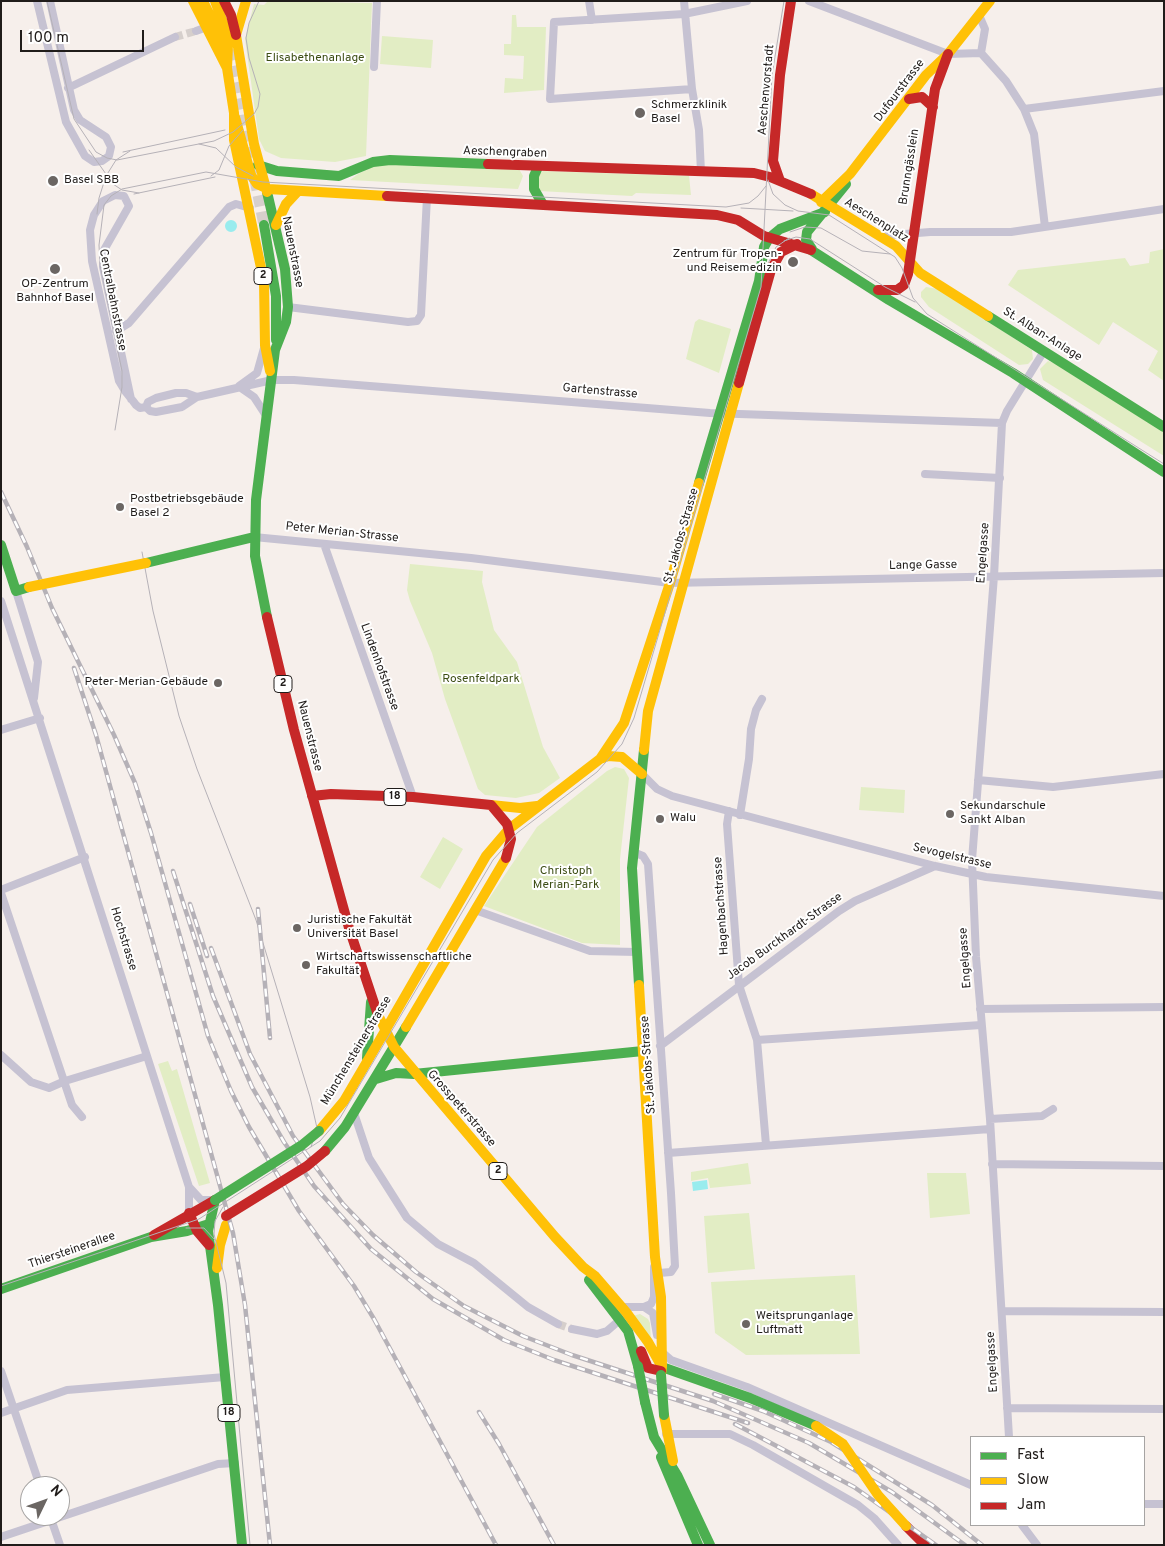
<!DOCTYPE html>
<html>
<head>
<meta charset="utf-8">
<style>
	body { margin:0 }
	#map { position:relative; width:1165px; height:1546px; overflow:hidden; background:#f6efeb; font-family:Overpass,sans-serif }
	canvas { display:block }
	.frame { position:absolute; inset:0; border:2px solid #201c1a; pointer-events:none }
	.legend { position:absolute; left:970px; top:1436px; width:175px; height:90px; box-sizing:border-box; background:#fff; border:1px solid #a6a4a3; margin:0; padding:6px 9px; list-style:none; font-size:15px; color:#201c1a }
	.legend li { display:flex; align-items:center; gap:10px; height:25px }
	.legend b { width:25px; border:1px solid #a6a4a3 }
	.north { position:absolute; left:20px; top:1476px; width:50px; height:50px; box-sizing:border-box; background:#fff; border:1px solid #a6a4a3; border-radius:50%; rotate:48deg; font-size:14px; font-weight:700; line-height:20px; text-align:center; color:#201c1a }
	.north::after { content:''; display:block; margin:auto; width:18px; height:22px; background:#6b6663; clip-path:polygon(50% 0,100% 100%,50% 72%,0 100%) }
	.scale { position:absolute; left:20px; top:30px; width:124px; height:22px; box-sizing:border-box; border:2px solid #201c1a; border-top:0; padding-left:6px; font-size:15px; line-height:18px; white-space:nowrap; color:#201c1a; -webkit-text-stroke:4px #fff; paint-order:stroke }
</style>
</head>
<body>
<div id="map">
<canvas width="1165" height="1546"></canvas>
<div class="frame"></div>
<ul class="legend">
<li><b style="height:6px;background:#4caf50"></b>Fast</li>
<li><b style="height:6px;background:#ffc107"></b>Slow</li>
<li><b style="height:6px;background:#c62828"></b>Jam</li>
</ul>
<div class="north">N</div>
<div class="scale">100 m</div>
</div>
<script>
const g = document.querySelector('canvas').getContext('2d');
g.lineJoin = 'round';
function fill(path, color) { g.fillStyle = color; g.fill(path, 'evenodd'); }
const shape = rows => new Path2D(rows.map(r => 'M' + r).join(''));
function strokePath(path, color, width, dash) { g.strokeStyle = color; g.lineWidth = width; g.lineCap = dash ? 'butt' : 'round'; g.setLineDash(dash || []); g.stroke(path); }
function write(font, color, halo, rows, align = 'center') {
  g.font = font + ' Overpass,sans-serif'; g.lineWidth = 4; g.setLineDash([]); g.textBaseline = 'middle'; g.strokeStyle = halo; g.fillStyle = color; for (const [text, x, y, turn = 0] of rows) {
    g.save(); g.translate(x, y); g.rotate((+turn || 0) * Math.PI / 180); g.textAlign = isNaN(turn) ? turn : align; if (halo) g.strokeText(text, 0, 0); g.fillText(text, 0, 0); g.restore();
  }
}
const green = shape([
	[268,1,372,3,366,156,335,162,281,158,265,151,259,139,245,39,254,4,264,5],
	[512,15,516,15,517,27,546,27,544,90,504,93,505,78,523,79,524,56,504,55,504,44,511,44],
	[382,36,433,40,431,68,380,64],
	[378,164,519,169,523,176,518,189,350,180,358,174],
	[543,171,689,176,691,195,636,193,632,196,539,191,539,174],
	[1164,249,1164,381,1148,370,1158,351,1113,322,1099,345,1008,285,1018,270,1125,258,1130,266,1149,263,1150,252],
	[926,287,938,289,1032,350,1033,359,1028,364,1019,365,929,307,921,297,921,292],
	[699,319,731,329,719,373,686,359,695,322],
	[1048,361,1054,363,1164,432,1164,456,1043,380,1040,369],
	[410,564,483,571,482,582,494,630,517,662,543,747,560,778,539,793,516,798,485,795,478,789,445,699,432,653,410,601,407,590],
	[615,767,624,769,629,778,620,859,620,945,582,943,484,906,537,827,607,771],
	[861,787,905,790,904,813,859,810],
	[443,837,463,849,440,889,420,877],
	[168,1061,172,1071,177,1069,210,1183,199,1186,158,1064],
	[748,1163,751,1184,710,1188,708,1178,691,1181,691,1172],
	[927,1173,966,1173,970,1214,930,1218],
	[749,1213,755,1269,708,1273,704,1216],
	[855,1275,860,1354,746,1355,715,1333,711,1282],
	[640,1314,648,1319,650,1323,651,1340,632,1316]
]);
const water = shape([
	'225 226a6 6 0 1 1 12 0a6 6 0 1 1-12 0Z',
	[707,1180,708,1189,693,1191,692,1182]
]);
const streetTunnel = shape([
	[175,37,196,31],
	[558,1324,572,1329]
]);
const primaryTunnel = shape([
	[229,50,264,225]
]);
const street = shape([
	[37,1,66,122,85,156,94,162,102,161,109,156,111,147,106,137,80,120,74,110,50,1],
	[589,1,592,20],
	[684,1,692,89,699,130,701,172],
	[809,1,948,54,981,53],
	[979,15,985,29,981,53],
	[196,31,207,27],
	[981,53,1006,81,1024,109,1034,134,1045,227],
	[374,67,377,1],
	[68,88,175,37],
	[692,89,550,99,554,22,684,14,747,1],
	[1024,109,1164,91],
	[880,236,930,232,1011,232,1164,209],
	[288,307,408,322,417,321,421,315,427,197],
	[116,331,129,323,229,207,236,204,250,208],
	[239,386,257,373,264,348],
	[241,388,254,397,267,417],
	[131,399,103,267,104,250,129,206,124,196,115,195,103,201,94,215,90,230,92,261,119,381,125,391,133,401,136,405,140,408,146,407],
	[146,407,150,411,156,412,182,407,197,397,272,380,294,380,710,413,1002,423],
	[146,407,148,402,156,398,176,393,186,393,197,397],
	[925,474,1000,478],
	[254,537,471,558,670,583,1164,573],
	[324,544,413,797],
	[16,591,38,662,34,698],
	[1,601,189,1187,189,1213],
	[1,730,40,718],
	[642,774,657,789,672,796,935,866,986,877,1164,896],
	[978,780,1053,787,1164,774],
	[729,811,727,824,739,985,757,1040,766,1145],
	[740,815,749,759,751,729,756,710,762,699],
	[633,852,643,856,648,864,671,1193,675,1266,671,1272,659,1273],
	[1,890,85,857],
	[1,893,72,1105,82,1117],
	[475,910,590,951,637,952],
	[980,1009,1164,1007],
	[757,1040,981,1025],
	[660,1046,839,911,855,901,935,866],
	[1,1055,31,1082,49,1088,65,1081,147,1056],
	[354,1113,369,1158,407,1218,438,1244,474,1263,528,1307,558,1324],
	[990,1119,1042,1116,1053,1109],
	[668,1153,990,1129],
	[992,1164,1164,1166],
	[190,1188,201,1200,213,1200],
	[622,1307,644,1307,651,1304,654,1297,654,1267],
	[644,1307,653,1313,657,1335],
	[1002,1311,1164,1312],
	[572,1329,597,1334,607,1331,622,1318],
	[663,1353,671,1360,747,1387,971,1485],
	[1,1371,40,1486],
	[1007,1408,1164,1409],
	[1,1413,67,1390,225,1377],
	[666,1434,730,1434,753,1445,858,1505,874,1518,898,1545],
	[1009,1437,990,1119,976,957,972,860,994,576,1002,423,1007,411,1044,351],
	[1144,1504,1164,1504],
	[50,1516,60,1545],
	[1022,1525,1037,1545],
	[1,1537,218,1464,235,1463]
]);
const fast = shape([
	[258,165,277,171,339,176,373,162,390,160,488,164],
	[538,167,534,176,534,189,542,203],
	[264,225,276,296,276,340],
	[812,249,806,240,807,232,846,184],
	[811,250,889,300,1013,373,1164,472],
	[988,316,1164,427],
	[699,483,759,281,764,247,769,238,780,229,825,212],
	[1,545,16,591,29,587],
	[146,563,254,537],
	[267,617,255,556,256,500,275,350,286,322,288,307,285,269,267,192],
	[639,985,632,868,644,750],
	[367,1058,371,1002],
	[414,1074,643,1051],
	[376,1079,396,1073,414,1074],
	[325,1151,345,1127,406,1027],
	[215,1200,208,1231,218,1305,242,1545],
	[589,1280,628,1331,638,1366],
	[1,1289,151,1237,187,1231,209,1224],
	[662,1367,750,1398,816,1426],
	[645,1402,654,1437,677,1475,710,1545],
	[661,1457,698,1545]
]);
const slow = shape([
	[193,1,227,68],
	[203,1,215,26,225,58],
	[215,1,225,28,228,45,227,68,234,113,234,140,264,282,265,345,270,371],
	[246,1,236,35,254,144,267,192],
	[235,117,251,175,257,184,268,189,387,196],
	[811,194,896,246,920,273,988,316],
	[821,202,850,174,926,75,948,54,990,1],
	[276,225,286,204,298,191],
	[644,750,648,711,739,383],
	[600,759,624,723,670,583,699,483],
	[491,805,520,808,537,806],
	[639,985,655,1257,661,1297,662,1367],
	[378,1015,394,1047,555,1237,583,1267,595,1276,626,1312,648,1342,662,1367,661,1374],
	[406,1027,506,858],
	[385,1031,486,856,509,829,600,759,608,756,622,757,642,774],
	[319,1131,344,1101,385,1031],
	[217,1268,220,1245,226,1225],
	[664,1415,673,1461]
]);
const jam = shape([
	[224,1,231,15,236,35],
	[909,99,922,97,933,107],
	[488,164,754,173,770,177,811,194],
	[780,181,773,161,780,75,791,1],
	[387,196,717,215,738,220,764,236,811,250],
	[878,290,897,290,904,285,908,274,935,89,948,54],
	[739,383,771,270,781,252,797,244],
	[267,617,294,730,349,928,378,1015],
	[312,796,331,794,413,797,491,805,507,824,511,839,506,858],
	[189,1213,197,1231,209,1245],
	[154,1235,215,1200],
	[641,1351,648,1368,661,1371],
	[906,1526,925,1545]
]);
const tram = shape([
	[47,1,74,119,96,152,107,158,117,160,214,141,233,132,254,114,258,107,260,94,249,58,246,38,249,23,259,1],
	[199,144,216,148,236,167,253,176],
	[89,150,113,184,122,190,139,193],
	[123,152,225,130],
	[211,176,219,170,229,146,243,130],
	[768,180,773,194,785,205,798,211,829,215,895,257,902,268,913,298,927,314,1164,464],
	[134,194,215,177],
	[741,208,793,211],
	[97,214,99,198,106,176,116,160,130,151],
	[790,232,805,227,821,228,862,251,890,254],
	[784,241,796,237,810,239,885,287,915,302],
	[767,266,776,247,789,238],
	[115,430,122,387,122,371,100,265,99,245,104,205,111,196,122,189,206,172,263,182,726,207,749,203,758,196,766,186],
	[142,552,153,611,179,716,197,769,256,920,310,1097,317,1128,311,1147],
	[223,1207,215,1221,214,1234,226,1283,250,1545],
	[186,1228,204,1228,215,1240],
	[1,1286,199,1219,320,1141,340,1118,493,860,517,833,597,772,622,744,634,718,761,287,772,75,784,1]
]);
const rail = shape([
	[1,492,27,547,52,608,114,735,135,783,151,833,208,1036,231,1091,249,1127,299,1211,354,1286,374,1319,496,1545],
	[74,668,96,735,233,1233,245,1305,270,1545],
	[173,871,213,996,252,1087,284,1142,314,1186,371,1249,433,1299,504,1340,554,1360,748,1423],
	[190,904,207,956],
	[258,909,270,1038],
	[211,948,250,1054,293,1136,343,1204,373,1235,416,1272,464,1306,523,1336,572,1355,713,1401,809,1443,892,1492,965,1545],
	[714,1394,763,1411,831,1442,932,1505,982,1545],
	[479,1412,499,1444,554,1545],
	[735,1424,854,1487,936,1545]
]);
const fastBridge = shape([
	[215,1200,302,1145,319,1131],
	[638,1366,645,1402],
	[661,1375,664,1415]
]);
const slowBridge = shape([
	[29,587,146,563],
	[816,1426,843,1444,878,1495,906,1526]
]);
const jamBridge = shape([
	[226,1216,307,1166,325,1151]
]);
const markers = [
	[640,113,6,"#6b6663"],
	[53,181,6,"#6b6663"],
	[793,262,6,"#6b6663"],
	[55,269,6,"#6b6663"],
	[120,507,5,"#6b6663"],
	[218,683,5,"#6b6663"],
	[950,814,5,"#6b6663"],
	[660,819,5,"#6b6663"],
	[297,928,5,"#6b6663"],
	[306,965,5,"#6b6663"],
	[746,1324,5,"#6b6663"]
];
const shields = [
	[263,276,18],
	[283,684,18],
	[395,797,22],
	[498,1171,18],
	[229,1413,22]
];
const shieldNames = [
	["2",263,276],
	["2",283,684],
	["18",395,797],
	["2",498,1171],
	["18",229,1413]
];
const parkNames = [
	["Elisabethenanlage",315,59],
	["Rosenfeldpark",481,680],
	["Christoph",566,872],
	["Merian-Park",566,886]
];
const streetNames = [
	["Aeschenvorstadt",767,90,-85],
	["Dufourstrasse",900,91,-53],
	["Aeschengraben",505,153,2],
	["Brunngässlein",910,167,-81],
	["Aeschenplatz",876,221,32],
	["Nauenstrasse",292,252,79],
	["Centralbahnstrasse",112,300,79],
	["St. Alban-Anlage",1042,335,32],
	["Gartenstrasse",600,392,5],
	["Peter Merian-Strasse",342,533,6],
	["St. Jakobs-Strasse",682,536,-74],
	["Engelgasse",984,553,-86],
	["Lange Gasse",923,566,-1],
	["Lindenhofstrasse",379,667,70],
	["Nauenstrasse",309,736,76],
	["Sevogelstrasse",952,857,13],
	["Hagenbachstrasse",722,906,-94],
	["Jacob Burckhardt-Strasse",785,937,-36],
	["Hochstrasse",123,939,73],
	["Engelgasse",966,958,-94],
	["Münchensteinerstrasse",357,1051,-59],
	["St. Jakobs-Strasse",649,1065,-94],
	["Grosspeterstrasse",461,1109,49],
	["Thiersteinerallee",72,1251,-19],
	["Engelgasse",993,1362,-93]
];
const poiNames = [
	["Schmerzklinik",651,106],
	["Basel",651,120],
	["Basel SBB",64,181],
	["Zentrum für Tropen-",782,255,"right"],
	["und Reisemedizin",782,269,"right"],
	["OP-Zentrum",55,285,"center"],
	["Bahnhof Basel",55,299,"center"],
	["Postbetriebsgebäude",130,500],
	["Basel 2",130,514],
	["Peter-Merian-Gebäude",208,683,"right"],
	["Sekundarschule",960,807],
	["Sankt Alban",960,821],
	["Walu",670,819],
	["Juristische Fakultät",307,921],
	["Universität Basel",307,935],
	["Wirtschaftswissenschaftliche",316,958],
	["Fakultät",316,972],
	["Weitsprunganlage",756,1317],
	["Luftmatt",756,1331]
];
fill(green, '#e2edc4');
fill(water, '#99ecee');
strokePath(streetTunnel, '#d6cfcc', 8, [8, 4]);
strokePath(primaryTunnel, '#d6cfcc', 11, [11, 5.5]);
strokePath(street, '#c6c2d2', 8);
strokePath(fast, '#4caf50', 10);
strokePath(slow, '#ffc107', 10);
strokePath(jam, '#c62828', 10);
strokePath(tram, '#b5b1b7', 1);
strokePath(rail, '#b5b1b7', 4.5);
strokePath(rail, '#fff', 2.5, [8]);
strokePath(fastBridge, '#4caf50', 10);
strokePath(slowBridge, '#ffc107', 10);
strokePath(jamBridge, '#c62828', 10);
for (const [x, y, r, color] of markers) { const dot = new Path2D(); dot.arc(x, y, r, 0, 2 * Math.PI); g.fillStyle = color; g.fill(dot); strokePath(dot, '#fff', 2); }
for (const [x, y, w] of shields) { const box = new Path2D(); box.roundRect(x - w / 2, y - 8.5, w, 17, 4); g.fillStyle = '#fff'; g.fill(box); strokePath(box, '#201c1a', 1); }
write('bold 11px', '#201c1a', null, shieldNames);
write('12px', '#3d4e15', '#fff', parkNames);
write('12px', '#201c1a', '#fff', streetNames);
write('12px', '#201c1a', '#fff', poiNames, 'left');
</script>
</body>
</html>
